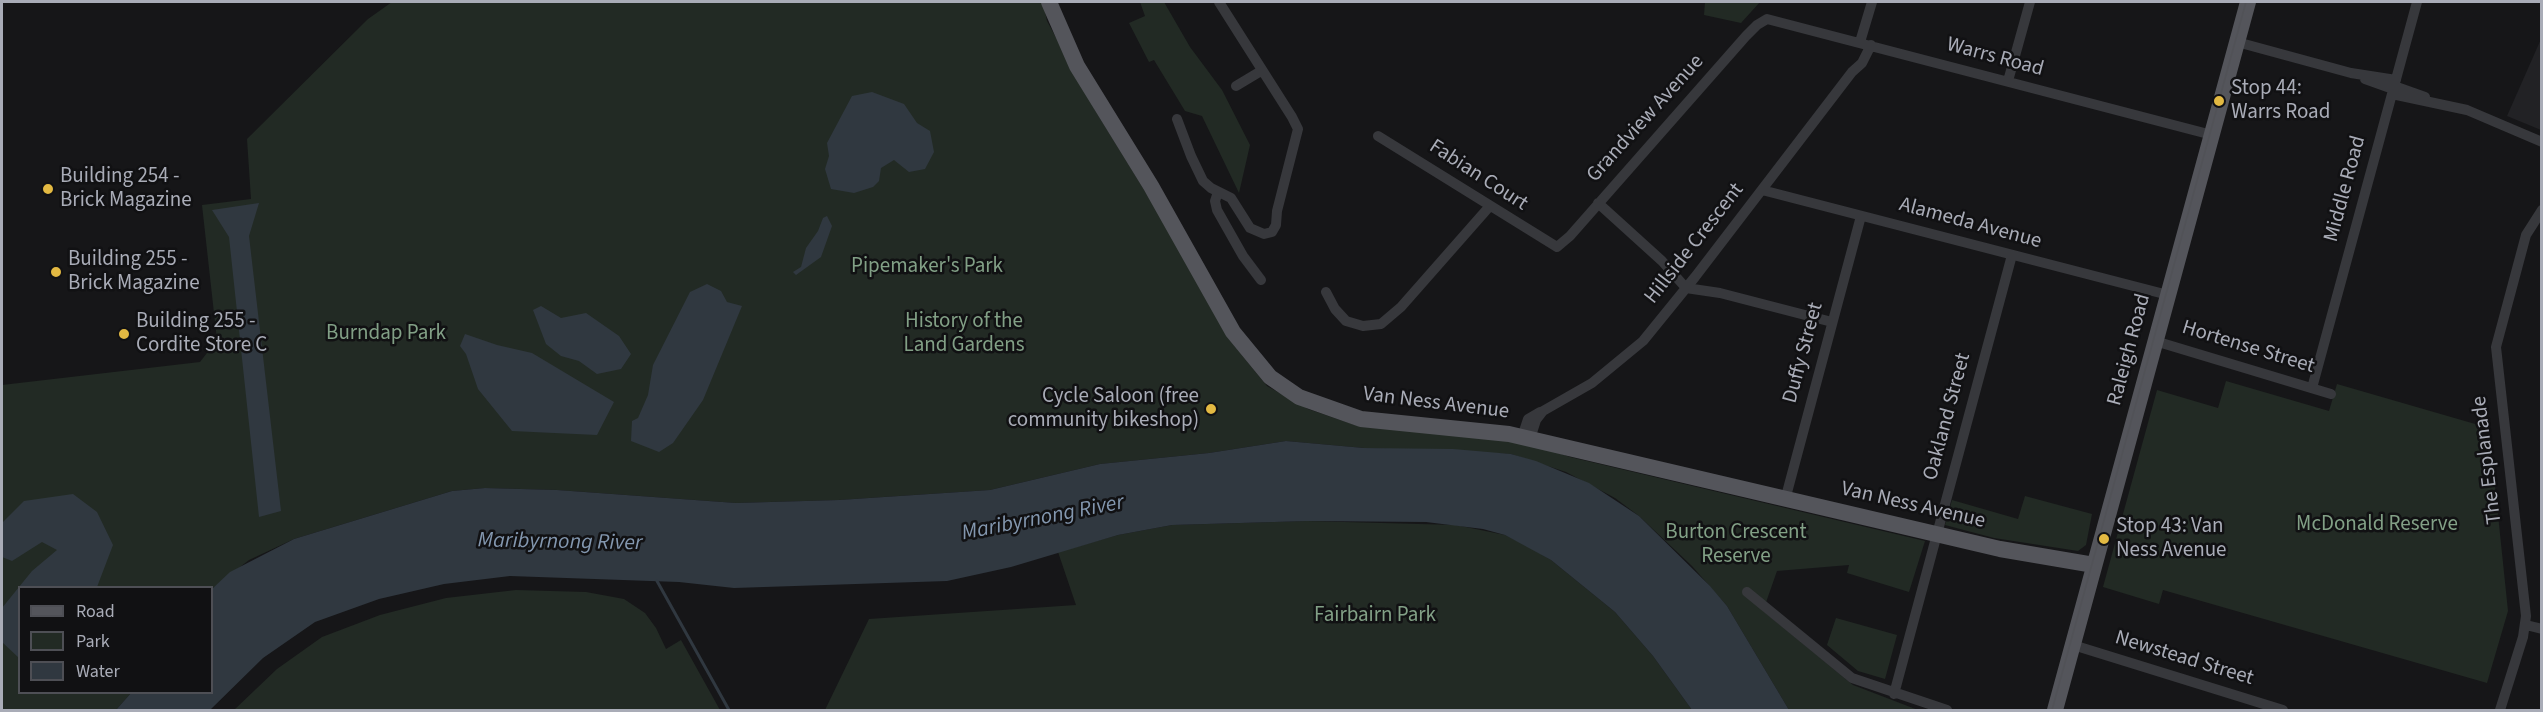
<!DOCTYPE html>
<html>
<head>
<meta charset="utf-8">
<style>
	body { margin:0 }
	#map { position:relative; width:2543px; height:712px; overflow:hidden; background:#161618; font-family:"Source Sans 3",sans-serif }
	canvas { display:block }
	.frame { position:absolute; inset:0; border:3px solid #a9acb7; pointer-events:none }
	.legend { position:absolute; left:18px; top:586px; width:195px; height:108px; box-sizing:border-box; background:#111113; border:2px solid #4e4f55; margin:0; padding:8px 10px; list-style:none; font-size:18px; color:#a9acb7 }
	.legend li { display:flex; align-items:center; gap:12px; height:30px }
	.legend b { width:30px; border:2px solid #4e4f55 }
</style>
</head>
<body>
<div id="map">
<canvas width="2543" height="712"></canvas>
<div class="frame"></div>
<ul class="legend">
<li><b style="height:8px;background:#54555b"></b>Road</li>
<li><b style="height:16px;background:#222a24"></b>Park</li>
<li><b style="height:16px;background:#303840"></b>Water</li>
</ul>
</div>
<script>
const g = document.querySelector('canvas').getContext('2d');
g.lineJoin = 'round';
function fill(path, color) { g.fillStyle = color; g.fill(path, 'evenodd'); }
const shape = rows => new Path2D(rows.map(r => 'M' + r).join(''));
function strokePath(path, color, width, dash) { g.strokeStyle = color; g.lineWidth = width; g.lineCap = dash ? 'butt' : 'round'; g.setLineDash(dash || []); g.stroke(path); }
function write(font, color, halo, rows, align = 'center') {
  g.font = font + ' "Source Sans 3",sans-serif'; g.lineWidth = 5; g.setLineDash([]); g.textBaseline = 'middle'; g.strokeStyle = halo; g.fillStyle = color; for (const [text, x, y, turn = 0] of rows) {
    g.save(); g.translate(x, y); g.rotate((+turn || 0) * Math.PI / 180); g.textAlign = isNaN(turn) ? turn : align; if (halo) g.strokeText(text, 0, 0); g.fillText(text, 0, 0); g.restore();
  }
}
const built = shape([
	[2541,39,2541,130,2507,116]
]);
const green = shape([
	[392,2,1043,2,1047,21,1095,110,1170,232,1228,338,1267,386,1308,409,1355,425,1465,434,1541,447,1570,457,1925,541,1909,592,1847,573,1849,565,1777,571,1763,611,1853,685,1918,710,1789,710,1727,606,1692,566,1639,516,1615,498,1566,472,1511,454,1364,448,1286,441,1209,453,1100,464,990,490,839,500,736,503,557,490,485,488,452,491,294,539,249,560,212,589,20,588,20,692,131,693,116,710,2,710,2,385,200,362,217,340,202,205,251,199,247,139,368,19],
	[1140,2,1164,2,1190,47,1222,90,1250,145,1239,193,1202,116,1185,111,1154,60,1149,62,1129,23,1145,16],
	[1705,2,1760,2,1741,23,1704,15],
	[2226,381,2329,411,2337,384,2489,428,2508,611,2487,683,2163,590,2159,604,2103,587,2157,390,2218,408],
	[2025,496,2092,514,2086,545,2078,551,1994,538,1945,525,1952,500,2018,519],
	[1308,521,1456,525,1505,535,1526,545,1551,560,1615,612,1653,656,1692,710,825,710,869,619,1076,605,1058,552,1118,535,1172,525],
	[516,590,586,592,624,599,645,613,656,628,666,649,681,640,720,710,234,710,277,669,322,637,380,615,446,598],
	[1836,618,1897,635,1885,679,1858,671,1827,645]
]);
const water = shape([
	[872,92,904,104,917,123,930,131,934,152,925,169,909,172,894,160,881,168,879,181,873,187,854,193,831,189,825,169,829,156,827,143,852,96],
	[259,203,249,236,281,511,259,517,229,237,212,210],
	[827,216,832,226,821,257,796,275,793,272,801,267,806,248,818,231,823,218],
	[707,284,721,291,727,302,742,306,703,400,673,443,659,452,631,441,632,421,638,418,648,395,653,365,690,292],
	[541,306,561,318,586,313,619,336,631,354,621,369,597,374,579,361,561,356,546,344,533,310],
	[465,334,497,345,532,353,614,402,597,435,512,431,478,389,466,354,460,346],
	[1286,441,1364,448,1453,449,1511,454,1536,461,1589,483,1639,516,1710,586,1727,606,1789,710,1692,710,1653,656,1615,612,1551,560,1505,535,1483,529,1426,522,1308,521,1172,525,1118,535,1011,567,947,581,734,588,679,582,510,576,444,584,379,599,315,622,263,658,210,710,116,710,131,693,212,692,212,589,230,572,294,539,452,491,485,488,557,490,736,503,839,500,990,490,1100,464,1209,453],
	[73,494,97,512,113,545,97,587,20,588,19,658,2,642,2,608,32,571,57,550,42,542,12,561,2,557,2,523,24,501]
]);
const stream = shape([
	[657,581,729,710]
]);
const street = shape([
	[1860,42,1872,2],
	[2237,42,2351,73,2396,80],
	[2365,79,2393,89],
	[2008,81,2030,2],
	[1236,86,1261,71],
	[2394,86,2425,97],
	[2392,94,2467,110,2542,142],
	[1177,119,1191,156,1203,181,1211,188,1231,198,1250,228,1264,234,1272,232,1276,225,1277,211,1298,129,1292,117,1219,2],
	[1378,136,1557,247,1570,236,1746,36,1757,25,1767,19,2212,135],
	[1762,190,2168,295],
	[1218,192,1215,201,1217,210,1243,256,1261,280],
	[1598,203,1662,261,1686,288,1720,293,1832,322],
	[1326,292,1335,309,1346,321,1363,326,1381,324,1401,307,1489,207],
	[2155,341,2331,394],
	[2312,388,2417,2],
	[1522,437,1528,419,1540,412],
	[1530,439,1536,420,1543,411,1592,383,1643,341,1695,277,1852,72,1862,63,1871,45],
	[1785,500,1861,216],
	[1747,592,1852,678,1947,710],
	[2526,625,2542,629],
	[2073,645,2283,710],
	[1894,694,2012,255],
	[2500,710,2523,637,2526,616,2496,347,2526,235,2542,210]
]);
const primary = shape([
	[1049,2,1077,66,1151,186,1233,332,1270,377,1299,397,1361,419,1509,434,2000,549,2094,565],
	[2055,710,2248,2]
]);
const tram = shape([
	[2052,710,2246,2]
]);
const markers = [
	[2219,101,6,"#e3b942"],
	[48,189,6,"#e3b942"],
	[56,272,6,"#e3b942"],
	[124,334,6,"#e3b942"],
	[1211,409,6,"#e3b942"],
	[2104,539,6,"#e3b942"]
];
const streetNames = [
	["Warrs Road",1995,58,15],
	["Grandview Avenue",1646,119,-48],
	["Fabian Court",1478,176,33],
	["Middle Road",2346,189,-75],
	["Alameda Avenue",1970,224,15],
	["Hillside Crescent",1695,244,-52],
	["Hortense Street",2248,348,17],
	["Raleigh Road",2130,350,-75],
	["Duffy Street",1804,353,-75],
	["Van Ness Avenue",1436,404,7],
	["Oakland Street",1948,417,-75],
	["The Esplanade",2488,460,-97],
	["Van Ness Avenue",1913,506,13],
	["Newstead Street",2184,659,17]
];
const poiNames = [
	["Stop 44:",2231,89],
	["Warrs Road",2231,113],
	["Building 254 -",60,177],
	["Brick Magazine",60,201],
	["Building 255 -",68,260],
	["Brick Magazine",68,284],
	["Building 255 -",136,322],
	["Cordite Store C",136,346],
	["Cycle Saloon (free",1199,397,"right"],
	["community bikeshop)",1199,421,"right"],
	["Stop 43: Van",2116,527],
	["Ness Avenue",2116,551]
];
const parkNames = [
	["Pipemaker's Park",927,267],
	["History of the",964,322],
	["Land Gardens",964,346],
	["Burndap Park",386,334],
	["McDonald Reserve",2377,525],
	["Burton Crescent",1736,533],
	["Reserve",1736,557],
	["Fairbairn Park",1375,616]
];
const waterNames = [
	["Maribyrnong River",1043,519,-11],
	["Maribyrnong River",560,543,1]
];
fill(built, '#222225');
fill(green, '#222a24');
fill(water, '#303840');
strokePath(stream, '#303840', 3);
strokePath(street, '#37383c', 10);
strokePath(primary, '#54555b', 16);
strokePath(tram, '#515257', 1.5);
for (const [x, y, r, color] of markers) { const dot = new Path2D(); dot.arc(x, y, r, 0, 2 * Math.PI); g.fillStyle = color; g.fill(dot); strokePath(dot, '#111113', 2); }
write('21px', '#a9acb7', '#111113', streetNames);
write('21px', '#a9acb7', '#111113', poiNames, 'left');
write('21px', '#82a086', '#111113', parkNames);
write('italic 22px', '#8397af', '#111113', waterNames);
</script>
</body>
</html>
